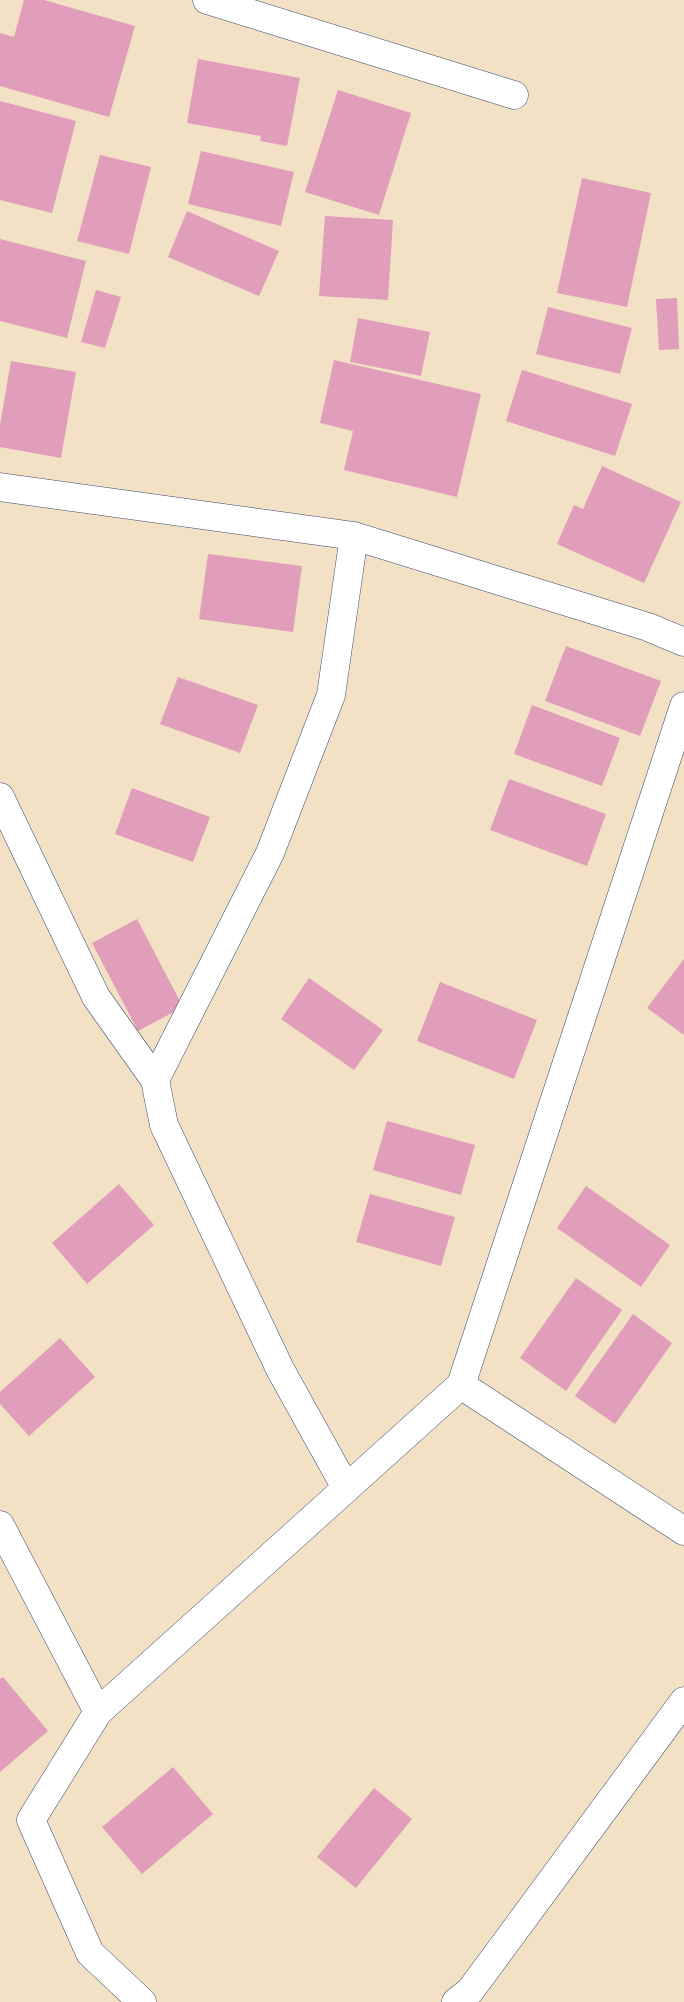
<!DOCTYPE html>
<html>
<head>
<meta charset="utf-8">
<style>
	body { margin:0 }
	canvas { display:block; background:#f2e1c4 }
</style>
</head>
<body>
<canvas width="684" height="2002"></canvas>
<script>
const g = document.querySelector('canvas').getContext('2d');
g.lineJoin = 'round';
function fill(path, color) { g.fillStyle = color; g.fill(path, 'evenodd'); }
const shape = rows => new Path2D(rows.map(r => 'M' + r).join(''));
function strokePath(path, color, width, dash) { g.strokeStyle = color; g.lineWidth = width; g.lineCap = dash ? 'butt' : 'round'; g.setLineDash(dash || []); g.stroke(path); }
const building = shape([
	[24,0,44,0,135,26,109,117,0,86,0,33,14,37],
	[198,59,300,78,287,146,260,141,261,136,187,123],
	[338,90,411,113,379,215,305,192],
	[0,101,76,121,52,213,0,200],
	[201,151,294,172,281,226,188,204],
	[100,155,151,167,129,254,77,241],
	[582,178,651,193,627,307,557,293],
	[187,211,279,251,259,296,168,257],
	[325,216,393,220,388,300,319,296],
	[0,239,86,261,67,338,0,321],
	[96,290,121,297,105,348,81,342],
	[677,298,679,349,659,350,656,299],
	[548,307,632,328,620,374,536,354],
	[358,318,430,332,421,376,350,362],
	[334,360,481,394,457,497,344,470,353,431,320,423],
	[11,361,76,372,61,458,0,447,0,425],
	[522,370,632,404,615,456,506,421],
	[602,466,681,502,644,583,557,544,574,505,583,509],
	[208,554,302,566,293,632,199,619],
	[566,646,661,681,640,736,545,701],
	[178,677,258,705,240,753,160,724],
	[532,705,620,738,602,786,514,754],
	[509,779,606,814,587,866,490,830],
	[132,788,210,817,193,862,115,834],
	[137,919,183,1007,138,1031,92,943],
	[684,959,684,1035,647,1008],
	[309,978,383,1030,354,1070,281,1019],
	[440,982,537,1020,514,1079,417,1041],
	[387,1121,475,1145,461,1195,373,1170],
	[119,1184,154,1225,87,1284,52,1243],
	[586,1186,670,1245,641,1287,557,1228],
	[370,1194,455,1217,441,1266,356,1242],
	[576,1278,622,1310,566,1391,520,1358],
	[633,1314,672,1343,615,1424,575,1396],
	[60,1338,95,1377,29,1436,0,1404,0,1392],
	[3,1677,48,1731,0,1772,0,1679],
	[173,1767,213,1814,142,1874,102,1827],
	[374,1788,412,1819,356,1888,317,1857]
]);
const minor = shape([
	[207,0,514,95],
	[0,487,354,536,648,627,684,642],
	[0,797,96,997,155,1080],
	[461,1385,684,1531],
	[346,1488,280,1369,164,1125,155,1080,270,853,331,695,354,536],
	[0,1525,98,1712],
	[142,2002,90,1953,31,1820,98,1712,461,1385,684,706],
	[456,2002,470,1991,684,1701]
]);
fill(building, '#e19eba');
strokePath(minor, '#3b4a6d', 29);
strokePath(minor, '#fff', 28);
</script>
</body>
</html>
